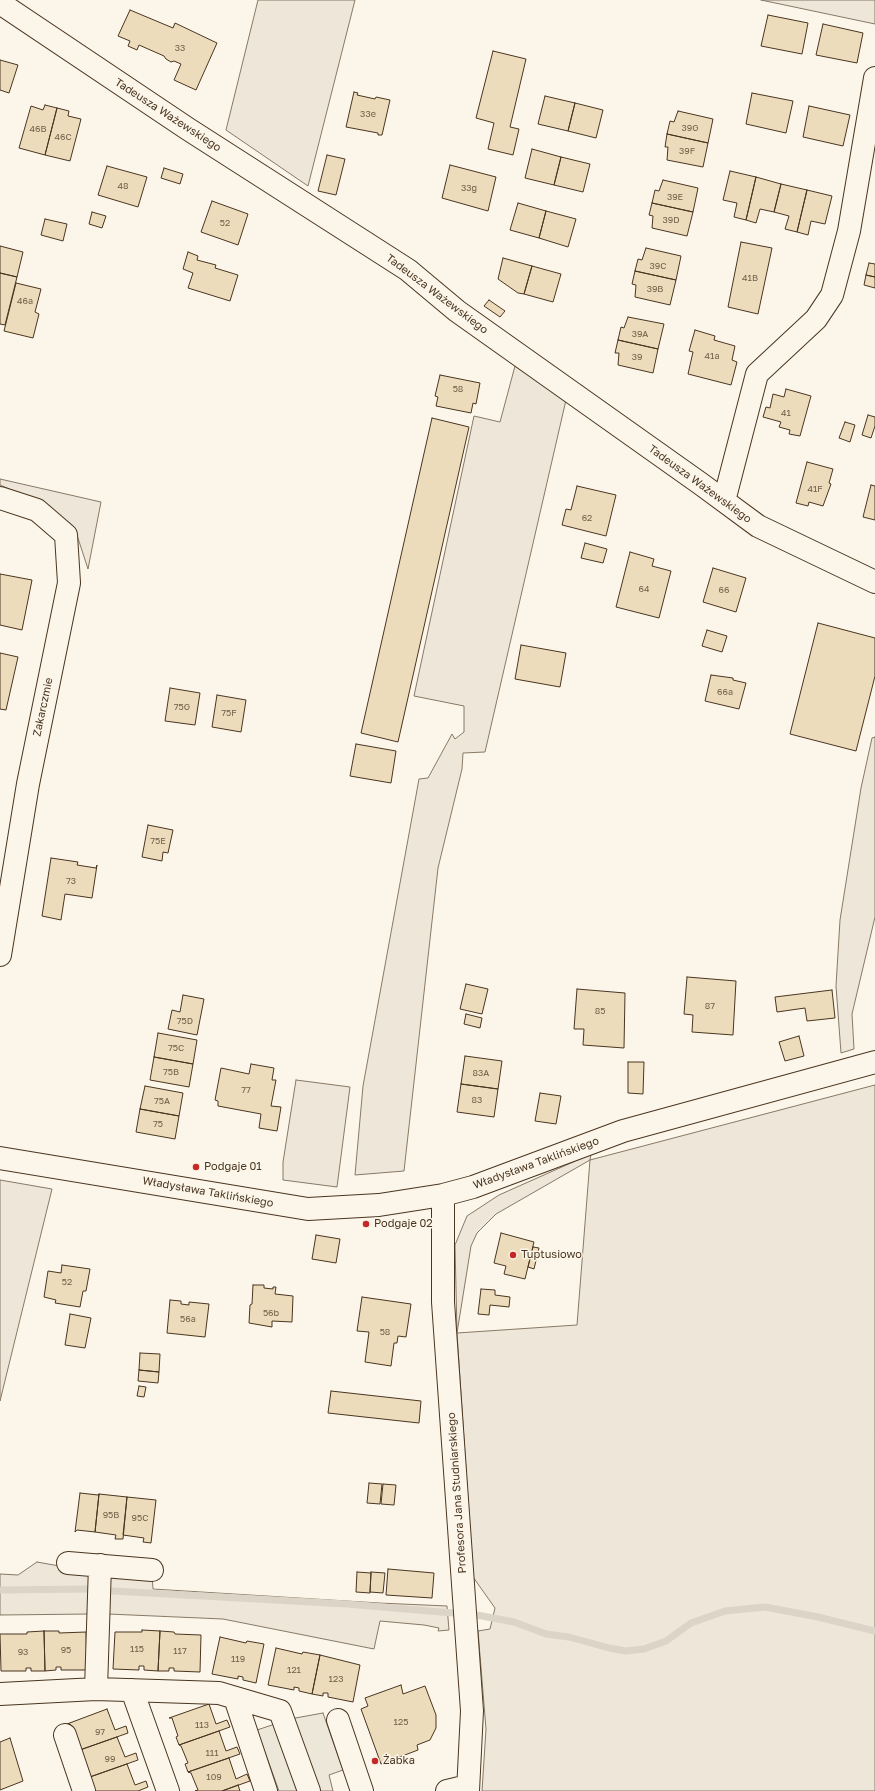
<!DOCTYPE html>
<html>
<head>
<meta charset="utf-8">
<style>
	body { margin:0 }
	canvas { display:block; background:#fbf6e9 }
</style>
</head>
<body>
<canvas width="875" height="1791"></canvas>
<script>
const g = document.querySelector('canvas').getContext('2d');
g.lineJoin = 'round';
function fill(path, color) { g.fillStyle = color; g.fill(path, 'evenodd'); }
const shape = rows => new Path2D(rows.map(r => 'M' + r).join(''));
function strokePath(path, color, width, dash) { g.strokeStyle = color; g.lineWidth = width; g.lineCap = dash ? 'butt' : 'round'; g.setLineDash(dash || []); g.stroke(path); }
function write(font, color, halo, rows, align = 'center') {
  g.font = font + ' "Golos Text",sans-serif'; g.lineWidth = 3; g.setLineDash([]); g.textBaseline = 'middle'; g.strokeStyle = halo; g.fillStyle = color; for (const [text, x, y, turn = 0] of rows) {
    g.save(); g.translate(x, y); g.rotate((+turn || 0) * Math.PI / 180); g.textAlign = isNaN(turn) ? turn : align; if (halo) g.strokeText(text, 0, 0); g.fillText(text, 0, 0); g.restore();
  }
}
const green = shape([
	[258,0,355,0,308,186,226,130,258,0],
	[761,0,875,0,875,24,761,0],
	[515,366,566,400,485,752,463,753,462,769,438,868,404,1171,355,1175,363,1086,419,779,428,778,452,734,455,739,464,732,464,706,414,696,474,416,500,422,515,366],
	[0,479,101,502,88,569,75,529,37,501,0,485,0,479],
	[875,737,875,917,852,1014,854,1049,841,1053,836,986,840,920,861,788,872,738,875,737],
	[296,1080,350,1087,337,1187,283,1180,283,1162,296,1080],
	[875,1085,875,1791,482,1791,486,1729,478,1631,490,1629,495,1608,473,1577,457,1333,455,1245,467,1216,499,1195,591,1154,590,1160,875,1085],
	[590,1160,577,1325,457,1333,471,1246,477,1233,496,1214,590,1160],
	[0,1180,52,1189,0,1401,0,1180],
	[37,1562,93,1572,91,1614,0,1615,0,1574,18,1575,37,1562],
	[109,1572,152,1574,153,1589,379,1603,447,1606,449,1630,438,1631,439,1628,424,1625,380,1621,374,1649,223,1619,108,1614,109,1572]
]);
const parking = shape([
	[323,1713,343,1770,329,1775,333,1791,314,1791,290,1719,323,1713],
	[275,1724,293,1774,297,1791,279,1791,257,1730,275,1724]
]);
const stream = shape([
	[0,1590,88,1589],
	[113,1591,347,1604,453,1613],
	[477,1615,514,1622,546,1634,569,1637,609,1648,626,1651,644,1649,666,1641,691,1623,725,1611,765,1607,818,1617,875,1631]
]);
const building = shape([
	[130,10,173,28,175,23,217,43,196,90,174,80,181,64,174,61,171,62,166,59,164,56,139,45,137,50,128,46,130,41,118,36,130,10],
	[768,15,808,23,802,54,761,46,768,15],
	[823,24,863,33,857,63,816,55,823,24],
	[493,51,526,59,510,127,519,129,513,155,488,149,494,123,476,118,493,51],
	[0,60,18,65,9,93,0,90,0,60],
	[354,92,358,93,357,95,375,99,376,97,390,100,382,135,378,135,378,133,346,127,354,92],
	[752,93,793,101,786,133,746,124,752,93],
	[545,96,575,103,568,131,538,124,545,96],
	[575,103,603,110,596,138,568,131,575,103],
	[45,105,57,108,45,155,19,148,31,106,43,110,45,105],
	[809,106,850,115,843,146,803,137,809,106],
	[57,108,69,111,68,116,81,119,70,161,45,155,57,108],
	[678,111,713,119,708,143,667,134,670,121,674,122,678,111],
	[667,134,708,143,703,167,667,160,668,147,665,147,667,134],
	[532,149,561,157,554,185,525,178,532,149],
	[327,155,345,159,336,195,318,191,327,155],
	[561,157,590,164,583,192,554,185,561,157],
	[450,165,496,177,488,211,442,198,450,165],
	[107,166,147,177,138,207,98,195,107,166],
	[164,168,183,174,180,184,161,178,164,168],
	[730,171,756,177,746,220,734,217,737,203,723,200,730,171],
	[756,177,781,184,774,212,760,209,756,223,746,220,756,177],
	[663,180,698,188,693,212,652,203,655,190,659,191,663,180],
	[781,184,807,190,797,232,785,229,789,216,774,212,781,184],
	[807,190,832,196,825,224,811,221,808,235,797,232,807,190],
	[212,201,248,214,238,245,201,232,212,201],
	[518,203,546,211,539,238,510,230,518,203],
	[652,203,693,212,687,236,652,228,653,216,649,215,652,203],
	[546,211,576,219,568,247,539,238,546,211],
	[92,212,106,216,102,228,89,224,92,212],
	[45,219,67,224,63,241,41,235,45,219],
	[741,242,772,248,758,314,728,307,741,242],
	[0,246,23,252,17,277,0,273,0,246],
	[646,248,681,256,676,280,635,271,638,259,642,260,646,248],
	[188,252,198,256,197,260,216,265,215,268,238,275,230,301,188,288,193,273,183,269,188,252],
	[503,258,532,266,524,294,518,293,498,279,503,258],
	[869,263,875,264,875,277,866,275,869,263],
	[532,266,561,274,553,302,524,294,532,266],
	[635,271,676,280,670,305,635,297,636,285,632,284,635,271],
	[0,273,17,277,5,325,0,324,0,273],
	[866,275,875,277,875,288,864,285,866,275],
	[16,283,41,289,35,312,39,314,33,338,4,331,16,283],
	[489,300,505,311,500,317,484,306,489,300],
	[628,317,664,324,658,349,618,340,621,327,624,328,628,317],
	[695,330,715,336,714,340,735,346,732,360,737,362,731,385,688,374,693,352,689,351,695,330],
	[618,340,658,349,653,373,618,365,619,353,615,353,618,340],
	[440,375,480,383,476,404,473,403,471,413,436,406,438,397,435,396,440,375],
	[786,389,811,396,800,436,789,434,790,430,779,427,781,422,763,417,766,407,770,408,773,394,784,397,786,389],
	[868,415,875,417,875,426,871,438,862,435,868,415],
	[432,418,469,427,398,742,361,733,432,418],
	[845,422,855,425,850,442,839,438,845,422],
	[807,462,833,469,829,483,831,484,823,506,809,502,808,506,796,503,807,462],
	[871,485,875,486,875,520,863,517,871,485],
	[577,486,616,495,606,536,562,525,566,509,571,510,577,486],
	[585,543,607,549,603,563,581,558,585,543],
	[630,552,654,559,652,566,671,571,659,618,616,607,630,552],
	[713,568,746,578,736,612,703,602,713,568],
	[0,574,32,580,22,630,0,625,0,574],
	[818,623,875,638,875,676,856,751,790,734,818,623],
	[707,630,727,636,722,652,702,646,707,630],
	[521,645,566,653,560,687,515,679,521,645],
	[0,653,18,657,6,710,0,709,0,653],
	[711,675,733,678,733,680,746,683,739,709,705,701,711,675],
	[170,688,200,693,195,725,165,721,170,688],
	[217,695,246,700,241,732,212,727,217,695],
	[356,744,396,751,391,783,350,776,356,744],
	[148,825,173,830,168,853,163,852,162,861,142,857,148,825],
	[51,858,78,862,77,865,96,868,97,865,92,898,65,894,61,920,42,916,51,858],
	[687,977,736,981,733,1035,692,1032,693,1015,684,1014,687,977],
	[466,984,488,989,482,1014,460,1009,466,984],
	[577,989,625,993,624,1048,583,1045,584,1029,574,1029,577,989],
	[832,990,835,1018,807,1021,805,1008,777,1012,775,997,832,990],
	[183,995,204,999,197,1035,168,1029,172,1010,180,1012,183,995],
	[466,1014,482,1018,480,1028,464,1024,466,1014],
	[158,1033,197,1040,193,1064,154,1057,158,1033],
	[799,1036,804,1056,785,1061,779,1042,799,1036],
	[465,1056,502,1061,498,1089,461,1084,465,1056],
	[154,1057,193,1064,189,1087,150,1080,154,1057],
	[628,1062,644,1062,643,1094,628,1093,628,1062],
	[251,1064,274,1068,272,1080,276,1080,271,1106,281,1107,277,1131,259,1128,261,1114,218,1106,218,1101,215,1100,221,1068,249,1074,251,1064],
	[461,1084,498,1089,494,1117,457,1112,461,1084],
	[145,1086,183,1093,179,1116,140,1109,145,1086],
	[540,1093,561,1096,556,1124,535,1121,540,1093],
	[140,1109,179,1116,175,1139,136,1132,140,1109],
	[501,1233,534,1242,525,1279,504,1274,506,1266,494,1263,501,1233],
	[316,1235,340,1239,336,1263,312,1259,316,1235],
	[533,1247,539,1248,534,1269,528,1267,533,1247],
	[62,1265,90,1269,86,1291,83,1291,80,1307,55,1303,56,1300,44,1297,48,1271,61,1273,62,1265],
	[253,1285,264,1285,264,1288,273,1289,273,1287,276,1287,275,1294,293,1296,292,1322,272,1321,272,1327,249,1323,250,1305,252,1304,253,1285],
	[481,1289,495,1290,495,1295,510,1297,509,1307,490,1305,489,1315,478,1314,481,1289],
	[362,1297,411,1304,406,1337,398,1336,397,1343,394,1343,391,1366,365,1362,369,1332,357,1331,362,1297],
	[170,1300,181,1301,181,1304,189,1305,189,1302,209,1304,205,1337,167,1333,170,1300],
	[70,1314,91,1318,85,1348,65,1345,70,1314],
	[140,1353,160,1354,159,1372,139,1370,140,1353],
	[139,1370,159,1372,158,1383,138,1381,139,1370],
	[139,1386,146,1387,144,1397,137,1396,139,1386],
	[331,1391,421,1401,419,1423,328,1413,331,1391],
	[369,1483,382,1484,380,1504,367,1503,369,1483],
	[383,1484,396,1485,394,1505,381,1504,383,1484],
	[80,1493,98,1495,99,1494,95,1532,77,1530,75,1532,80,1493],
	[99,1494,127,1497,123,1539,115,1539,116,1535,95,1532,99,1494],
	[127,1497,156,1500,151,1543,143,1542,144,1538,123,1535,127,1497],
	[388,1569,434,1573,432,1598,386,1595,388,1569],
	[357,1572,371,1573,370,1593,356,1592,357,1572],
	[371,1572,385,1573,383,1593,370,1592,371,1572],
	[142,1630,160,1631,158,1671,144,1670,144,1666,139,1666,139,1670,113,1669,115,1632,142,1632,142,1630],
	[44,1631,45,1671,31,1671,31,1668,26,1668,26,1671,1,1671,0,1634,27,1634,27,1632,44,1631],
	[44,1631,59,1631,59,1633,86,1632,87,1670,61,1670,61,1667,56,1667,56,1670,45,1671,44,1631],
	[160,1631,174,1632,175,1634,201,1635,200,1672,174,1671,174,1668,169,1668,169,1671,158,1671,160,1631],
	[220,1637,246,1643,247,1641,264,1644,256,1683,243,1680,243,1677,238,1676,238,1679,212,1674,220,1637],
	[276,1648,302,1654,303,1652,320,1655,312,1694,299,1691,299,1688,294,1687,294,1690,268,1685,276,1648],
	[320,1655,360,1665,353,1702,328,1697,328,1693,323,1693,323,1696,312,1694,320,1655],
	[401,1685,403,1694,425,1686,436,1715,436,1728,430,1740,417,1745,418,1750,381,1764,361,1709,368,1706,365,1698,401,1685],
	[209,1704,216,1724,227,1720,230,1727,179,1745,176,1737,178,1736,172,1718,169,1718,209,1704],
	[107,1709,115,1730,126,1726,128,1733,77,1751,77,1742,70,1724,67,1724,107,1709],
	[219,1731,226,1751,237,1747,240,1754,188,1772,185,1764,188,1763,181,1746,179,1745,219,1731],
	[117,1737,125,1757,136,1753,138,1760,87,1778,77,1751,117,1737],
	[10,1738,23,1781,0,1790,0,1742,10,1738],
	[229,1758,236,1779,247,1774,250,1781,222,1791,195,1791,198,1790,191,1773,188,1772,229,1758],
	[127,1764,135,1785,146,1781,148,1787,138,1791,94,1791,87,1778,127,1764],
	[238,1785,240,1791,222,1791,238,1785]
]);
const minor = shape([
	[0,3,188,129,408,270,457,311,701,484,758,526,875,582],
	[0,498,37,510,66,535,69,583,28,784,0,955],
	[724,501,757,374,816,319,832,295,849,231,875,78],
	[0,1158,308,1209,379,1205,443,1195,473,1187,623,1131,875,1062],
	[443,1195,443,1302,472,1711,468,1791],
	[68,1563,152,1570],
	[96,1689,100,1565],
	[132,1690,168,1791],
	[0,1694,96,1689,219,1693,280,1711,309,1791],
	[235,1698,266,1791],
	[338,1720,362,1791],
	[65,1735,84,1791],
	[447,1791,468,1786]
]);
const markers = [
	[196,1167,4,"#c62828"],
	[366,1224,4,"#c62828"],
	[513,1255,4,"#c62828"],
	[375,1761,4,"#c62828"]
];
const numberNames = [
	["33",180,48],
	["33e",368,114],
	["39G",690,128],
	["46B",38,129],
	["46C",63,137],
	["39F",687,151],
	["48",123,186],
	["33g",469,188],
	["39E",675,197],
	["39D",671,220],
	["52",225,223],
	["39C",658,266],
	["41B",750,278],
	["39B",655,289],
	["46a",25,301],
	["39A",640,334],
	["41a",712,356],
	["39",637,357],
	["58",458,389],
	["41",786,413],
	["41F",815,489],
	["62",587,518],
	["64",644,589],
	["66",724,590],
	["66a",725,692],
	["75G",182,707],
	["75F",229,713],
	["75E",158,841],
	["73",71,881],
	["87",710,1006],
	["85",600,1011],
	["75D",185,1021],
	["75C",176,1048],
	["75B",171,1072],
	["83A",481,1073],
	["77",246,1090],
	["83",477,1100],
	["75A",162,1101],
	["75",158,1124],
	["52",67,1282],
	["56b",271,1313],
	["56a",188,1319],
	["58",385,1332],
	["95B",111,1515],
	["95C",140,1518],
	["115",137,1649],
	["95",66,1650],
	["117",180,1651],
	["93",23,1652],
	["119",238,1659],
	["121",294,1670],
	["123",336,1679],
	["125",401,1722],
	["113",202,1725],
	["97",100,1732],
	["111",212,1753],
	["99",110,1759],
	["109",214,1777]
];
const streetNames = [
	["Tadeusza Ważewskiego",168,115,33],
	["Tadeusza Ważewskiego",437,294,37],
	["Tadeusza Ważewskiego",700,484,36],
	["Zakarczmie",43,707,-78],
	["Władysława Taklińskiego",536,1163,-20],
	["Władysława Taklińskiego",208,1192,10],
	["Profesora Jana Studniarskiego",457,1493,-94]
];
const poiNames = [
	["Podgaje 01",204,1167],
	["Podgaje 02",374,1224],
	["Tuptusiowo",521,1255],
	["Żabka",383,1761]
];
fill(green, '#ede6d9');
strokePath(green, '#887966', 1);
fill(parking, '#ede7d9');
strokePath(parking, '#887966', 1);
strokePath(stream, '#dcd4c6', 7);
fill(building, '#ecdcbc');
strokePath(building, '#4a3520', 1);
strokePath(minor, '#4a3520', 24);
strokePath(minor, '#fbf6e9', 22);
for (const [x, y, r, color] of markers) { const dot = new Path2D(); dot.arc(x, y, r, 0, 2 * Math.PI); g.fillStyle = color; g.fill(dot); strokePath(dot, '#fbf6e9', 1.5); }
write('9px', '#725f47', null, numberNames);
write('11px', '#4a3520', '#fbf6e9', streetNames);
write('11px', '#4a3520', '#fbf6e9', poiNames, 'left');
</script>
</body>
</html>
